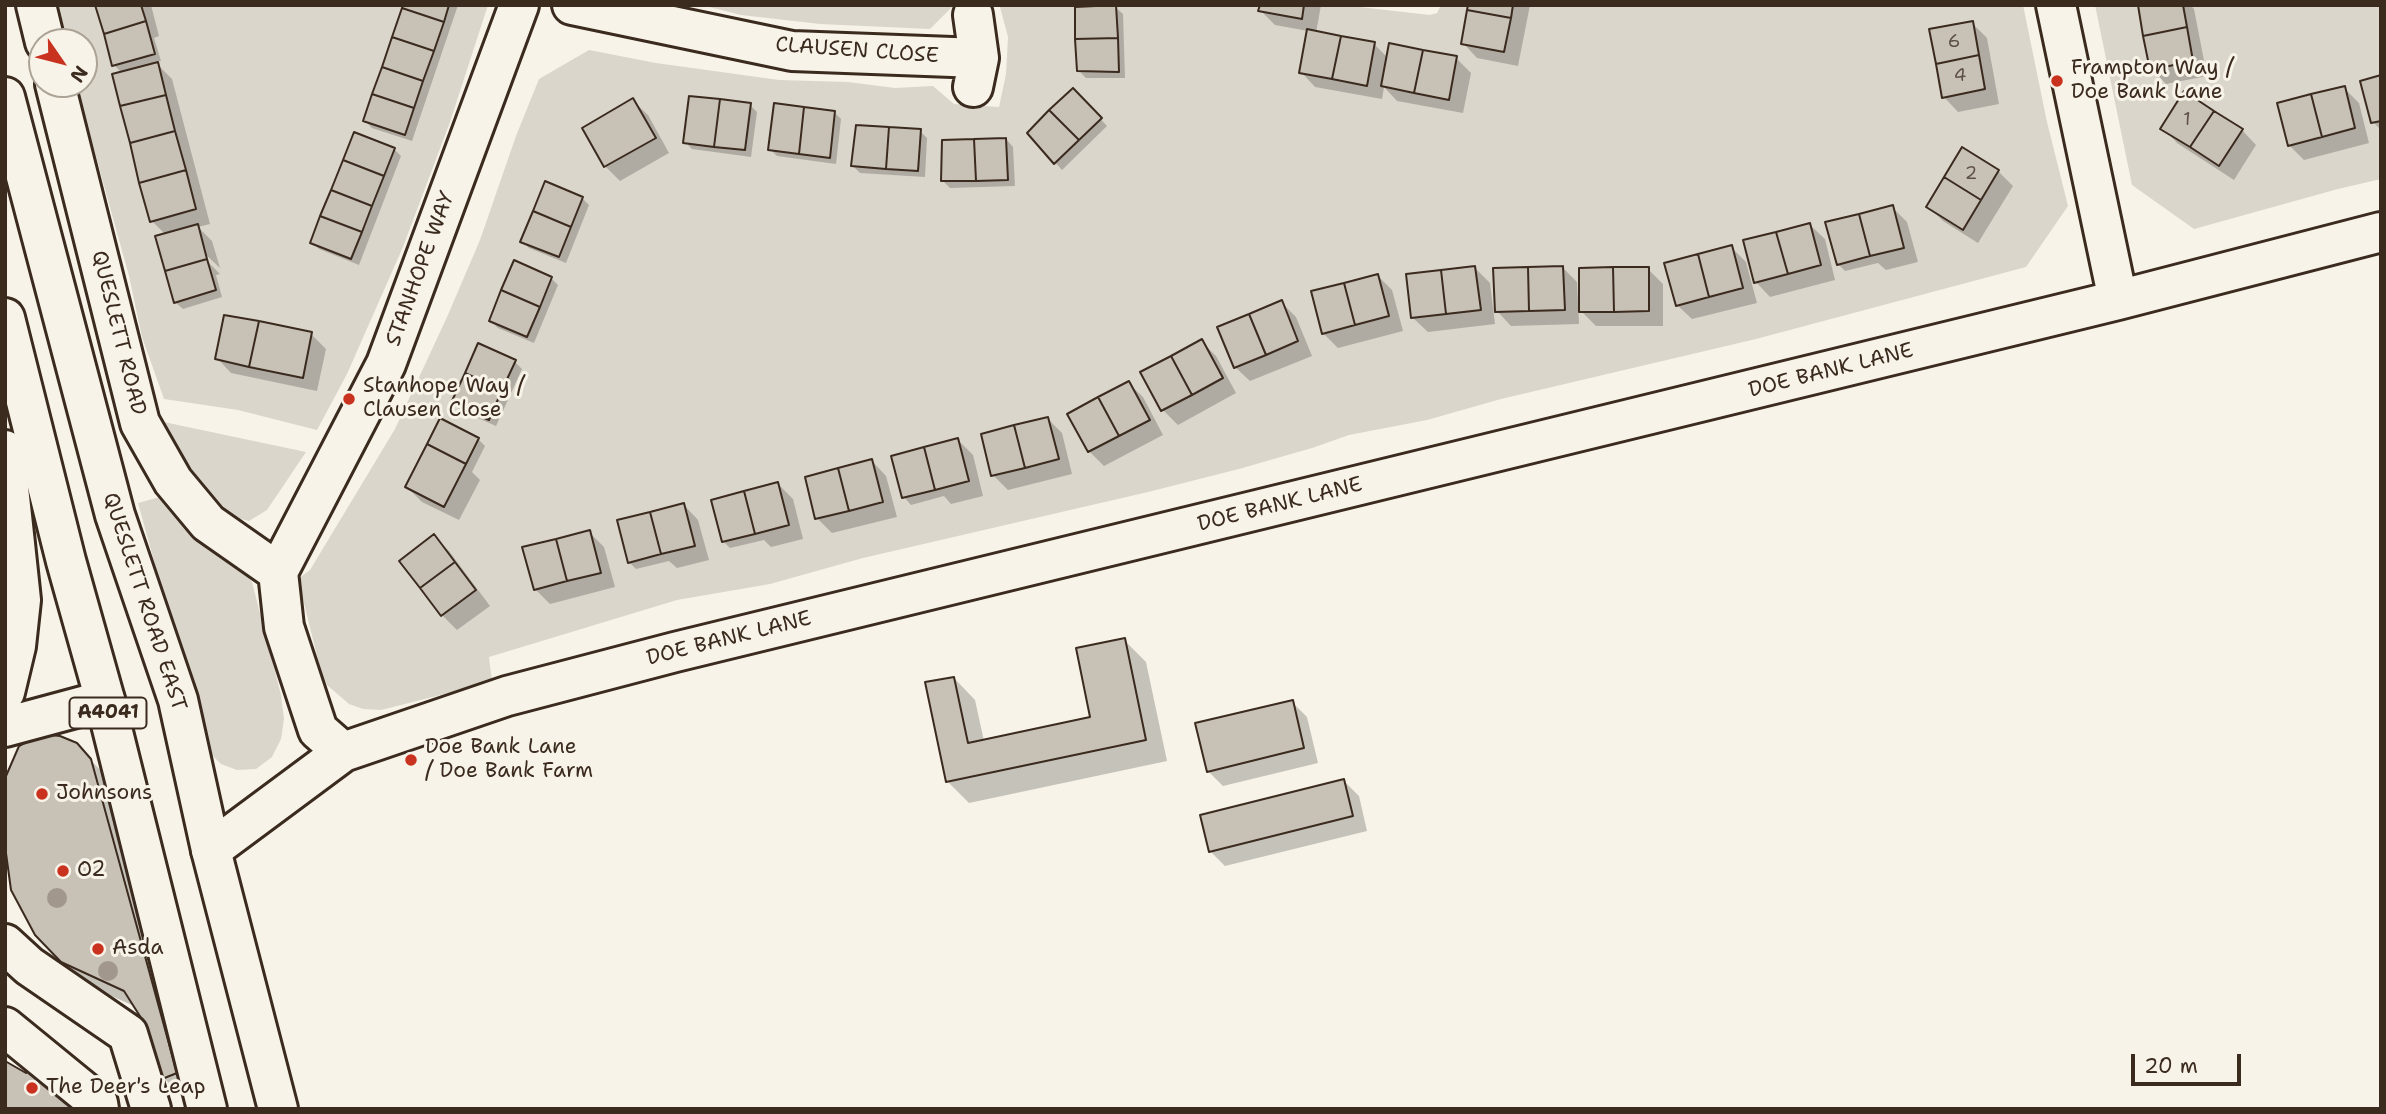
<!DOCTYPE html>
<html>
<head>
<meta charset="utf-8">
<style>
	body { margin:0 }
	#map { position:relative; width:2386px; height:1114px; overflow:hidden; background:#f7f3e8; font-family:"Shantell Sans",sans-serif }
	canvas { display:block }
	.frame { position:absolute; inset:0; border:7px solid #3b2a1e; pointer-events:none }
	.north { position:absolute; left:28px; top:28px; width:70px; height:70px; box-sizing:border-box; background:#f7f3e8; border:2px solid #aca397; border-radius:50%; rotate:125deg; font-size:19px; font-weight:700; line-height:28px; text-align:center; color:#3b2a1e }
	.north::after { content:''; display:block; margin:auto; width:24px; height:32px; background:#c8321e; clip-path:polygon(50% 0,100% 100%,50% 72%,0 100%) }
	.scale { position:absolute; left:2131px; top:1054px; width:110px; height:32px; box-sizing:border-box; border:4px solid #3b2a1e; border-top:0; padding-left:9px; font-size:21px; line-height:24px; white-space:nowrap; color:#3b2a1e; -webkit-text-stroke:5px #f7f3e8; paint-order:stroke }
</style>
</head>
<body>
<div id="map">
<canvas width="2386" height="1114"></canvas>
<div class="frame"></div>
<div class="north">N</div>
<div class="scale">20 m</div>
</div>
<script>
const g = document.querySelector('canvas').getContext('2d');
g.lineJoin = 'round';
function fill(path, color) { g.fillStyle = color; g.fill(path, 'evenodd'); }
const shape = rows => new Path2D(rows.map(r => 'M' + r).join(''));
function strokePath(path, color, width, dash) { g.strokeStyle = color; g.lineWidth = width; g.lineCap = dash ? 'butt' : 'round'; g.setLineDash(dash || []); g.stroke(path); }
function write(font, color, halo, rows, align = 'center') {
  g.font = font + ' "Shantell Sans",sans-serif'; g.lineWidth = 6; g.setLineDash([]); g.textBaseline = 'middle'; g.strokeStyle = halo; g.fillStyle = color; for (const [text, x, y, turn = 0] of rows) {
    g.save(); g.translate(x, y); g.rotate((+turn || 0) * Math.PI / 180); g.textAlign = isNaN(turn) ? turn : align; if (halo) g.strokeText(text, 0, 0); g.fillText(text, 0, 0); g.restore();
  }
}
const green = shape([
	[58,5,488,5,450,122,403,247,347,374,317,430,238,410,164,399,142,337,129,276,76,84,84,84,84,42,66,42],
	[702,5,954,5,930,29,820,24,741,15],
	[994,5,1342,5,1430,15,1437,13,1441,5,2023,5,2047,122,2068,206,2026,267,1756,339,1501,399,1427,420,1349,435,1312,448,1239,469,1148,492,863,558,770,584,677,600,489,657,492,682,381,710,363,709,349,704,327,685,321,672,298,579,310,570,395,429,447,317,480,240,516,136,539,79,589,50,656,63,779,80,848,82,895,88,933,86,954,104,999,107,1006,74,1008,37,1000,7],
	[2095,5,2381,5,2381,179,2338,189,2194,229,2132,185],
	[159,421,306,452,267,510,249,521,224,515,202,499],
	[167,495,235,560,252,582,281,695,284,719,281,739,272,757,256,769,237,770,221,764,206,749,138,503]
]);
const shadow = shape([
	[97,5,151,5,159,36,154,38,161,61,155,62,172,79,210,224,198,227,212,241,220,268,202,251,200,254,220,274,216,275,222,297,183,309,175,302,166,235,152,221,122,73,114,65],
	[405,5,458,5,412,141,372,128,365,121],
	[1261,5,1321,5,1316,33,1374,44,1388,58,1456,58,1471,73,1463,113,1397,101,1384,87,1382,99,1315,87,1301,72,1308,31,1275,25,1260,10],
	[1470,5,1530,5,1518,66,1477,58,1463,43],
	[2140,5,2190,5,2194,9,2207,76,2166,84,2152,69],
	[1115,7,1123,14,1125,78,1086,78,1078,70],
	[1972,23,1987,38,1999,104,1958,112,1944,97],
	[2381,77,2381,130,2373,122],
	[2344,88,2359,103,2369,143,2304,160,2289,145],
	[1073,90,1107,126,1062,170,1029,133],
	[633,101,648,115,669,153,620,181,605,166],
	[750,105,757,112,751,157,692,149,685,142],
	[834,112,841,119,836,164,777,156,770,149],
	[2163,128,2242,130,2256,145,2234,180,2177,143],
	[920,131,927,138,925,177,860,173,853,166],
	[1006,139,1013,147,1015,186,950,188,943,181],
	[394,149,401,156,359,265,319,249,312,242],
	[1962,150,1998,171,2013,186,1978,243,1943,221,1928,206],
	[582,198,589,205,566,263,529,248,522,241],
	[1892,207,1907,222,1918,262,1886,270,1878,263,1845,271,1838,264],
	[1810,225,1825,239,1835,280,1770,297,1756,282],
	[1731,247,1746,262,1757,303,1692,319,1677,305],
	[1562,267,1577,282,1579,324,1511,326,1497,311],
	[1475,268,1490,283,1495,324,1428,332,1413,318],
	[1648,269,1663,284,1663,326,1596,326,1580,310],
	[1377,275,1392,290,1403,331,1338,348,1323,333],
	[551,278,558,285,534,343,498,328,491,321],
	[1281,302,1296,317,1312,356,1250,381,1235,367],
	[311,334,326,349,317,391,231,373,217,358],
	[1202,342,1216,356,1236,393,1178,425,1163,410,1143,373],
	[479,346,515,362,522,369,496,426,460,410,453,403],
	[1128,383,1143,397,1163,435,1104,466,1089,451],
	[1048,419,1062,433,1072,474,1008,490,993,475],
	[478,439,485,446,472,472,480,480,459,520,422,502,407,487],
	[958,440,973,455,983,496,951,504,944,496,911,505,904,497],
	[872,461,886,476,897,517,832,533,817,518],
	[778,484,793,499,803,539,771,547,764,540,730,548,723,541],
	[684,505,698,520,709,560,677,568,669,561,636,569,629,562],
	[589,532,604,547,615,587,550,604,535,589],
	[434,537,449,551,490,606,457,630,442,615],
	[1124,640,1146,662,1167,761,969,803,947,781,954,678,975,700,984,741,1092,718],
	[1292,702,1307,717,1318,763,1223,786,1208,771],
	[76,745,112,782,185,1100,164,1078,145,1020,136,1007,85,984,62,961],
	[1344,781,1359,796,1367,831,1225,866,1210,851]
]);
const building = shape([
	[95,5,141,5,146,21,104,34,95,5],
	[403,5,449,5,444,22,402,8,403,5],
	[1116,5,1118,38,1075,39,1075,7,1116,5],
	[1260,5,1304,5,1302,19,1258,11,1260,5],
	[1468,5,1513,5,1511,18,1467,10,1468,5],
	[2138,5,2183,5,2187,27,2143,36,2138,5],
	[402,8,444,22,434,51,392,37,402,8],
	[1467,10,1511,18,1504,52,1461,44,1467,10],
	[146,21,155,54,112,66,104,34,146,21],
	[1973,21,1979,55,1936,64,1929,29,1973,21],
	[2187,27,2193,61,2150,70,2143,36,2187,27],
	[1307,29,1341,36,1332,79,1299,73,1307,29],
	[1341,36,1375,42,1367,86,1332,79,1341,36],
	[392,37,434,51,423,81,382,67,392,37],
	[1118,38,1119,72,1077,71,1075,39,1118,38],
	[1389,43,1423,50,1414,93,1381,86,1389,43],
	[1423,50,1457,56,1449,100,1414,93,1423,50],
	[1979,55,1985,89,1942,98,1936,64,1979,55],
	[158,62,166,95,120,106,112,74,158,62],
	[382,67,423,81,414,108,372,94,382,67],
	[2381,75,2381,121,2371,123,2360,81,2381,75],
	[2345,86,2355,128,2322,137,2311,94,2345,86],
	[1073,88,1102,118,1079,140,1049,110,1073,88],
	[2184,91,2214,111,2190,147,2160,129,2184,91],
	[372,94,414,108,405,135,363,121,372,94],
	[2311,94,2322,137,2288,146,2277,103,2311,94],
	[166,95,175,131,130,143,120,106,166,95],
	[689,96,720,99,714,147,683,143,689,96],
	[633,98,656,138,604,167,582,128,633,98],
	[720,99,751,103,745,150,714,147,720,99],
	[774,103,804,107,799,154,768,150,774,103],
	[804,107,835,111,830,158,799,154,804,107],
	[1049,110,1079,140,1054,164,1027,133,1049,110],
	[2214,111,2243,129,2219,166,2190,147,2214,111],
	[856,125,889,127,886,169,851,166,856,125],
	[889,127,921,129,918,171,886,169,889,127],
	[175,131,186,170,139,183,130,143,175,131],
	[354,132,395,148,384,176,343,160,354,132],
	[1006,138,1008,180,976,181,974,139,1006,138],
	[974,139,976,181,941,181,942,140,974,139],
	[1962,147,1999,170,1981,200,1944,177,1962,147],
	[343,160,384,176,372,206,331,190,343,160],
	[186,170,196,209,150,222,139,183,186,170],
	[1944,177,1981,200,1963,230,1926,207,1944,177],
	[545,181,583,197,571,227,533,211,545,181],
	[331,190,372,206,362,232,320,216,331,190],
	[1893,205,1904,248,1870,256,1859,214,1893,205],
	[533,211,571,227,559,257,520,242,533,211],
	[1859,214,1870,256,1837,265,1825,222,1859,214],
	[320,216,362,232,351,259,310,243,320,216],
	[1810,223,1821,265,1788,274,1776,232,1810,223],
	[198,224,207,259,165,271,155,236,198,224],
	[1776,232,1788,274,1754,283,1743,240,1776,232],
	[1732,245,1743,288,1709,297,1698,254,1732,245],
	[1698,254,1709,297,1676,306,1664,263,1698,254],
	[207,259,216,290,174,303,165,271,207,259],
	[514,260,552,277,540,307,501,290,514,260],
	[1475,266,1481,310,1446,314,1441,270,1475,266],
	[1563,266,1565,310,1529,311,1528,267,1563,266],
	[1528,267,1529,311,1495,312,1493,268,1528,267],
	[1613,267,1614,312,1579,312,1579,268,1613,267],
	[1613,267,1649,267,1649,311,1614,312,1613,267],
	[1441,270,1446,314,1411,318,1406,274,1441,270],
	[1378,274,1389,316,1355,325,1344,283,1378,274],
	[1344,283,1355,325,1322,334,1311,291,1344,283],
	[501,290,540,307,527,337,489,321,501,290],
	[1282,300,1298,341,1266,355,1249,314,1282,300],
	[1249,314,1266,355,1234,368,1217,327,1249,314],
	[224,315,259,321,249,367,215,359,224,315],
	[259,321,312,332,303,378,249,367,259,321],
	[1202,339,1223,378,1192,395,1171,356,1202,339],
	[478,343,516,360,502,390,465,373,478,343],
	[1171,356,1192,395,1161,411,1140,372,1171,356],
	[465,373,502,390,489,420,451,403,465,373],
	[1129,381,1150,420,1119,436,1098,397,1129,381],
	[1098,397,1119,436,1088,452,1067,414,1098,397],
	[1048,417,1059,459,1025,468,1014,425,1048,417],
	[440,418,479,438,466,464,427,444,440,418],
	[1014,425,1025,468,991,476,981,434,1014,425],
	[958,438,969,481,935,490,924,447,958,438],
	[427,444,466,464,444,507,405,487,427,444],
	[924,447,935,490,902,498,891,456,924,447],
	[872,459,883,502,849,511,838,468,872,459],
	[838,468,849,511,815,519,805,477,838,468],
	[778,482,789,525,755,534,744,491,778,482],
	[744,491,755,534,722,542,711,500,744,491],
	[684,503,695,546,661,554,650,512,684,503],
	[650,512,661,554,628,563,617,520,650,512],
	[590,530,601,573,567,581,556,539,590,530],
	[434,534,455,562,420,588,399,561,434,534],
	[556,539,567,581,534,590,522,547,556,539],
	[455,562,476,590,441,616,420,588,455,562],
	[1125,638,1146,740,946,782,925,682,954,677,968,743,1090,717,1076,648,1125,638],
	[1293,700,1304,748,1207,772,1195,723,1293,700],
	[41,734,60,736,77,743,91,759,177,1073,162,1079,143,1021,124,991,61,962,35,935,11,890,5,846,6,776,19,746,41,734],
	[1344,779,1353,816,1209,852,1200,815,1344,779],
	[5,1061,26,1073,30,1066,86,1109,5,1109,5,1061]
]);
const street = shape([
	[36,5,45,42],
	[572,5,792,51,979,58,973,87],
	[2056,5,2118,300],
	[973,15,979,58],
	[55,84,140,423,173,481,208,523,278,572],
	[5,450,21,600,16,646,5,692],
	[5,727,105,700],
	[343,752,318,730,284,627,278,572,386,364,519,5],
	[211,850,343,752,507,696,675,652,2118,300,2381,232],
	[5,944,29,966,128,1034,151,1109],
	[5,1027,98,1103,99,1109]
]);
const highway = shape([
	[5,97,115,515,178,700,211,850,278,1109],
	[5,318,66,561,105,700,207,1109]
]);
const trees = [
	[57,898],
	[108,971]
];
const markers = [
	[2057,81,7,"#c8321e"],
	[349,399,7,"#c8321e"],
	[411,760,7,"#c8321e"],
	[42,794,7,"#c8321e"],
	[63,871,7,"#c8321e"],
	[98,949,7,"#c8321e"],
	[32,1088,7,"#c8321e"]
];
const numberNames = [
	["6",1954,42],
	["4",1960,76],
	["1",2187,120],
	["2",1971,174]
];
const shields = [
	[108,713,77]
];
const shieldNames = [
	["A4041",108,713]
];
const streetNames = [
	["CLAUSEN CLOSE",857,51,4],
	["STANHOPE WAY",421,269,-70],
	["QUESLETT ROAD",118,333,76],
	["DOE BANK LANE",1831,371,-14],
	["DOE BANK LANE",1280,505,-14],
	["QUESLETT ROAD EAST",144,602,72],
	["DOE BANK LANE",729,639,-14]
];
const poiNames = [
	["Frampton Way /",2071,69],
	["Doe Bank Lane",2071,93],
	["Stanhope Way /",363,387],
	["Clausen Close",363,411],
	["Doe Bank Lane",425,748],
	["/ Doe Bank Farm",425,772],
	["Johnsons",56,794],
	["O2",77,871],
	["Asda",112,949],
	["The Deer's Leap",46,1088]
];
fill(green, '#dbd6cb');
fill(shadow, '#0003');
fill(building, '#c8c1b6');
strokePath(building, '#3b2a1e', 2);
strokePath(street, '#3b2a1e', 44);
strokePath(highway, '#3b2a1e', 44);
strokePath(street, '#f7f3e8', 38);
strokePath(highway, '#f7f3e8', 38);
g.fillStyle = '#a1978c';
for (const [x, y] of trees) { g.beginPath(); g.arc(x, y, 10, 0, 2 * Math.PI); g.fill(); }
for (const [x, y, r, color] of markers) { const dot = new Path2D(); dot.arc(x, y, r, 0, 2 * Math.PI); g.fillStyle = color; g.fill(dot); strokePath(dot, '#f7f3e8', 2.5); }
write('18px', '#5e5044', null, numberNames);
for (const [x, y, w] of shields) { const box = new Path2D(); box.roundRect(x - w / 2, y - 15.5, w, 31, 5); g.fillStyle = '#f7f3e8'; g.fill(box); strokePath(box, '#3b2a1e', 2); }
write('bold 19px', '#3b2a1e', null, shieldNames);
write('21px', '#3b2a1e', '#f7f3e8', streetNames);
write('21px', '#3b2a1e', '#f7f3e8', poiNames, 'left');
</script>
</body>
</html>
